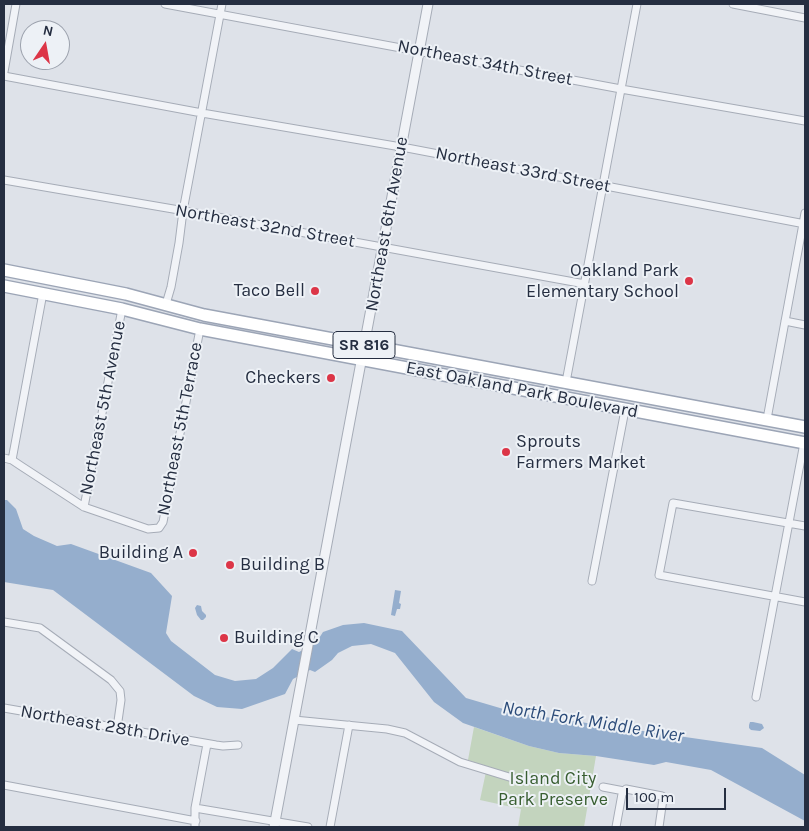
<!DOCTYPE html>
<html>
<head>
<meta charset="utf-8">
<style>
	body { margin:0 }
	#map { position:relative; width:809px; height:831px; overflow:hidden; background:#dee2e9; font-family:Karla,sans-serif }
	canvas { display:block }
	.frame { position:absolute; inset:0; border:5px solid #252e41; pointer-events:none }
	.north { position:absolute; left:20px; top:20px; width:50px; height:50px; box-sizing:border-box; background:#edf1f6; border:1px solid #9da3ae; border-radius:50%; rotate:12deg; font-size:14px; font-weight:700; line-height:20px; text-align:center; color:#252e41 }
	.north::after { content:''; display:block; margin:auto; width:18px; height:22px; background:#dc3547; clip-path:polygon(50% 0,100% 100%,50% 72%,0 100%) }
	.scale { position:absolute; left:626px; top:788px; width:100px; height:22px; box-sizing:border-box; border:2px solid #252e41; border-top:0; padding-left:6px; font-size:15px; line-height:18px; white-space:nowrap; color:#252e41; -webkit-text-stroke:4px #edf1f6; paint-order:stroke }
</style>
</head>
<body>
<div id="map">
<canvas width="809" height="831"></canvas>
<div class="frame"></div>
<div class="north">N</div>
<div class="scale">100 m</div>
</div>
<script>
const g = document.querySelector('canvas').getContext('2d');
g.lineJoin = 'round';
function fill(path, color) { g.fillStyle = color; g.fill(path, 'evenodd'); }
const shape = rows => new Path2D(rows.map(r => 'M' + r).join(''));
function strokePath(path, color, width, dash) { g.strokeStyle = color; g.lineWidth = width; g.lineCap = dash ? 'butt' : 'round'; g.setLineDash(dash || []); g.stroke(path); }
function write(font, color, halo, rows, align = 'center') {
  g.font = font + ' Karla,sans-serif'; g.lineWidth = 4; g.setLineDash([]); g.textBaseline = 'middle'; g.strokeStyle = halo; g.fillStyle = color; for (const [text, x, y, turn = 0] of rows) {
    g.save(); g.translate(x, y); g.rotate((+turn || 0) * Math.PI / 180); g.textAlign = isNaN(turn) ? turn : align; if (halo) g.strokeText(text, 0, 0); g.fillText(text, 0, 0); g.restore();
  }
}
const green = shape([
	[474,727,529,746,559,753,596,756,584,827,518,827,521,809,480,800,487,767,468,760]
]);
const water = shape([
	[4,500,7,500,16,509,23,529,34,536,57,546,71,544,151,573,172,596,166,633,171,641,215,675,235,681,256,679,273,668,292,649,299,652,316,643,323,632,343,625,364,623,402,631,466,698,517,713,762,748,805,775,805,821,711,770,666,762,654,765,596,756,559,753,529,746,463,723,434,702,395,653,371,644,352,646,338,653,332,660,315,672,310,670,293,679,285,694,242,709,217,707,194,696,53,590,4,582],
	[395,590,401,591,399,603,401,604,400,609,397,609,395,616,391,615],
	[197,605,201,606,202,611,206,615,206,617,203,620,201,620,197,615,195,608],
	[750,722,753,722,762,724,764,728,760,731,751,730,749,728,749,725]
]);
const minor = shape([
	[165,4,621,89,805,121],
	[733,4,805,18],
	[4,72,16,4],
	[4,76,202,113,407,148,805,224],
	[4,180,179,210,585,284],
	[166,304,171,287,179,243,183,211,222,4],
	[785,321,805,325],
	[566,382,637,4],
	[767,419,805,213],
	[4,458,12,460,21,466,84,507,148,529,159,528,163,522,200,329],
	[12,460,43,293],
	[84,507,122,309],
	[805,526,673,503,659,575,805,602],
	[592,581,625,410],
	[4,622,40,628,111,680,120,691,121,700,117,728],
	[756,697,804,443],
	[4,708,216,745,223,746,238,745],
	[294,720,387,729,405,733,460,762,519,780],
	[4,785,196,821],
	[603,787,624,791],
	[195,808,308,827],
	[195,827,195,808,207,744],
	[330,827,349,725],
	[616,827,622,794,626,789,662,796,663,799,659,827]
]);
const tertiary = shape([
	[274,827,428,4]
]);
const primary = shape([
	[4,270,126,294,204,315,805,427],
	[4,286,122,309,200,329,805,443]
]);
const markers = [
	[689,281,5,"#dc3547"],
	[315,291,5,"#dc3547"],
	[331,378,5,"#dc3547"],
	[506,452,5,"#dc3547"],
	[193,553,5,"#dc3547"],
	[230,565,5,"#dc3547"],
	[224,638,5,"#dc3547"]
];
const shields = [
	[364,345,62]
];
const shieldNames = [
	["SR 816",364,345]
];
const streetNames = [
	["Northeast 34th Street",485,63,11],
	["Northeast 33rd Street",523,170,11],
	["Northeast 6th Avenue",387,224,-80],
	["Northeast 32nd Street",265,226,10],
	["East Oakland Park Boulevard",522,390,11],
	["Northeast 5th Avenue",103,408,-79],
	["Northeast 5th Terrace",180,429,-79],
	["Northeast 28th Drive",105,726,10]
];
const poiNames = [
	["Oakland Park",679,271],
	["Elementary School",679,292],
	["Taco Bell",305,291],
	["Checkers",321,378],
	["Sprouts",516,442,"left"],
	["Farmers Market",516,463,"left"],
	["Building A",183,553],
	["Building B",240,565,"left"],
	["Building C",234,638,"left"]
];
const parkNames = [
	["Island City",553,779],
	["Park Preserve",553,800]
];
const waterNames = [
	["North Fork Middle River",593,722,9]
];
fill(green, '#c3d4be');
fill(water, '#95aecd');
strokePath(minor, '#a6acb7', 9);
strokePath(tertiary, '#a6acb7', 11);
strokePath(primary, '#9ca5b6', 14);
strokePath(minor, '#f1f3f7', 7);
strokePath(tertiary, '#f1f3f7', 9);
strokePath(primary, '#fff', 11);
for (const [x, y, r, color] of markers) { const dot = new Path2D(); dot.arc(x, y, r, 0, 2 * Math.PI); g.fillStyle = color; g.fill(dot); strokePath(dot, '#edf1f6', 2); }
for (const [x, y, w] of shields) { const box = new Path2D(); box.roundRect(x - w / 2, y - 13.5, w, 27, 4); g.fillStyle = '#edf1f6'; g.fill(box); strokePath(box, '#252e41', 1); }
write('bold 16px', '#252e41', null, shieldNames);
write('18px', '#252e41', '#edf1f6', streetNames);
write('18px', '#252e41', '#edf1f6', poiNames, 'right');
write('18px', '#385e31', '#edf1f6', parkNames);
write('italic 19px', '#2b4b79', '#edf1f6', waterNames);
</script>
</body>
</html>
